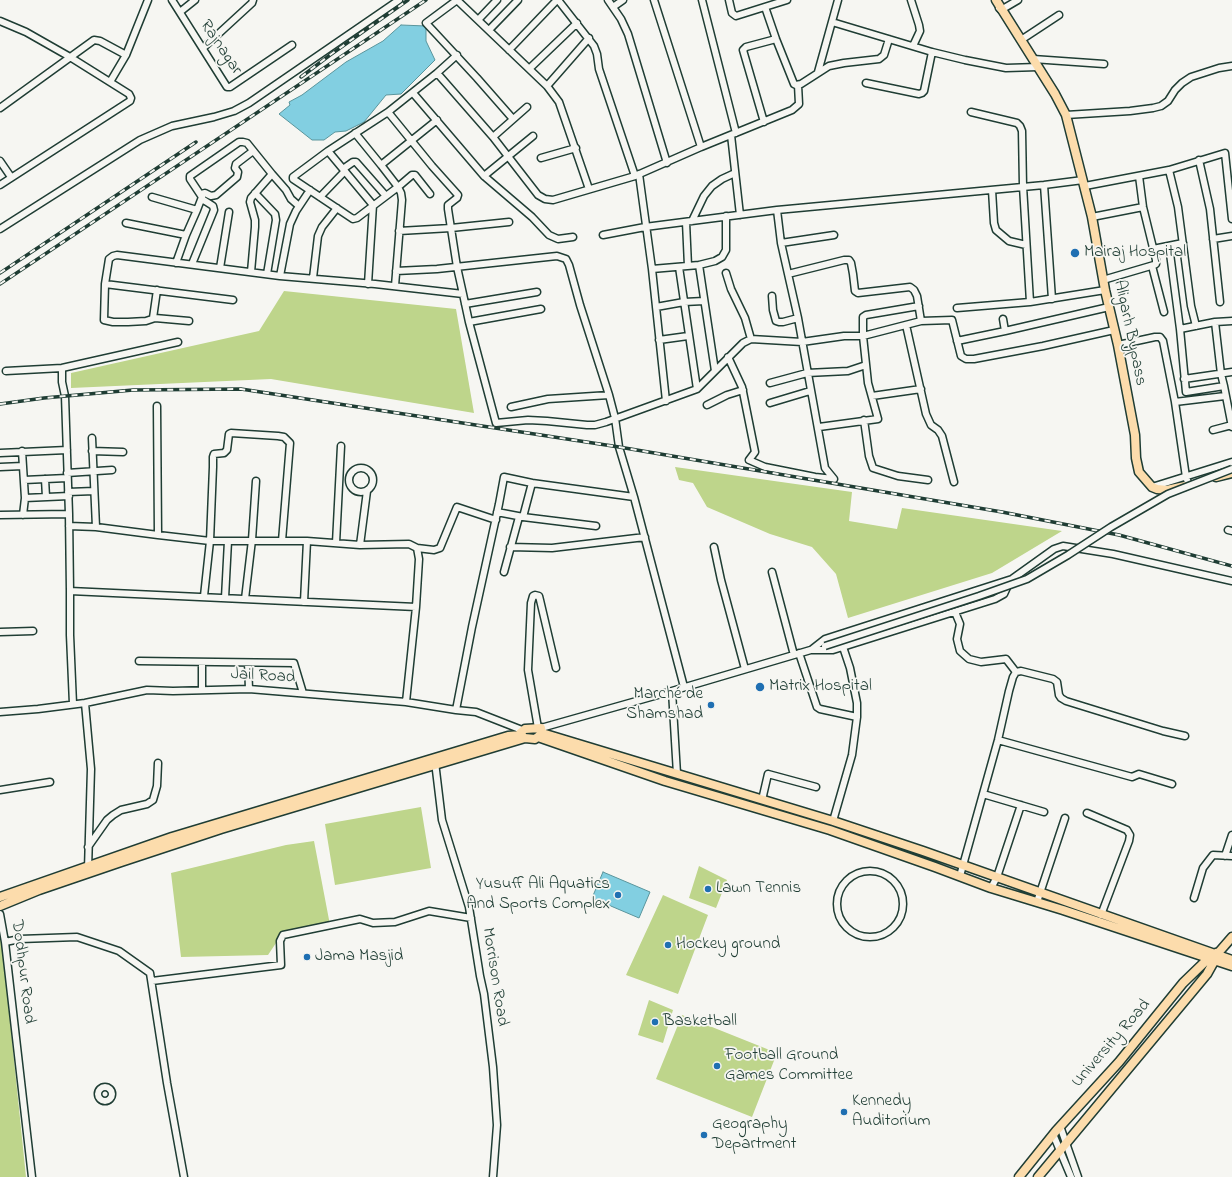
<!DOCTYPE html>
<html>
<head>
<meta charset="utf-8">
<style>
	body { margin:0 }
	canvas { display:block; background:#f6f6f2 }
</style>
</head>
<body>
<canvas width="1232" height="1177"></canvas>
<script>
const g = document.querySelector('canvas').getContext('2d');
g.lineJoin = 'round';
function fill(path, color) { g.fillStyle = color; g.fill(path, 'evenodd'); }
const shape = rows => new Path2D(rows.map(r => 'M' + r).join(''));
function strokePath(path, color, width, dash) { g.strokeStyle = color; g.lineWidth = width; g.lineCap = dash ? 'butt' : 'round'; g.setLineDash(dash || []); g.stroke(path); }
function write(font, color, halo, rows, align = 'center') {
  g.font = font + ' "Indie Flower",sans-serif'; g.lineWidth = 3.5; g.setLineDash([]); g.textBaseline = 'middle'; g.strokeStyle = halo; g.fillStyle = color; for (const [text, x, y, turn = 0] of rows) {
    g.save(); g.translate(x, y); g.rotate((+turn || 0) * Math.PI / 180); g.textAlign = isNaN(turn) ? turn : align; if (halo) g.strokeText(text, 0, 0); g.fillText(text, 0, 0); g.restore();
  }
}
const green = shape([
	[284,291,456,309,474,413,271,379,71,388,71,373,259,331],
	[675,467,852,492,849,521,897,529,902,508,1062,531,992,573,848,618,836,574,812,547,770,534,707,507,693,483,679,480],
	[421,807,431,868,335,885,325,824],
	[314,841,330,925,282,934,268,955,181,957,171,873,286,845],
	[699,866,727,880,716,908,689,898],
	[663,895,708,915,678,994,626,975],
	[0,923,26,1177,0,1177],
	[649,1000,673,1010,663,1043,638,1035],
	[682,1015,777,1053,752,1117,656,1079]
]);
const water = shape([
	[401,25,426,26,426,41,435,60,401,94,386,95,364,122,346,131,335,132,324,140,312,140,279,114,290,105,289,102,302,95,346,62,383,41,401,25],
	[603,872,650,892,639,918,592,898,603,872]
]);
const minor = shape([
	[172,0,227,87,230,87,292,45],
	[457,0,547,86,559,102,589,189],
	[457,0,426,23,477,78,513,119],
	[558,0,594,46,597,54,599,69,635,176],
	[608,0,621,19,628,34,667,163],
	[654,0,701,147],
	[702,0,736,133],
	[729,0,732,13,736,16,787,0],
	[911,0,919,25,920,31,913,46],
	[613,7,623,0],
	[765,7,776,39,794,84,796,85,801,84,829,66,844,63,879,59,884,55,889,39],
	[999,8,1001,10,1018,0],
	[180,12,195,0],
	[478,20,497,0],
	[0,21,26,32,70,57,129,94,131,98,130,101,0,185],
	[832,22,932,52,965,60,1006,68,1038,67],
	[489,30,518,0],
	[1021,40,1059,15],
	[203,48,252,3,253,0],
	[509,50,557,0],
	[1033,59,1104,64],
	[529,69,577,23],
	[818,72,838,0],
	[437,73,493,137,538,195,545,199,553,200,635,176,701,147,792,110,799,104,798,85],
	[110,82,126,55,148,0],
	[866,83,919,94,922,93,924,91,932,52],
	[547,86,589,38],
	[413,93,484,176,532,217,549,235,558,239,573,237],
	[0,108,94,40,100,41,126,55],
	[388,112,432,166,458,195,457,198,448,205,448,209,457,267,463,294],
	[1066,115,1130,111,1153,108,1161,106,1168,101,1175,90,1182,83,1191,77,1219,68,1232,66],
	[764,122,743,50,746,47,776,39],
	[355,133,381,165,398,187,401,193,402,200,395,286],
	[731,135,740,215],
	[493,137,527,107],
	[328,151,373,205,368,284],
	[541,158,576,148],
	[1199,160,1210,209,1220,302],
	[0,161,11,177],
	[381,165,437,120],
	[343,169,353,162,356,162,386,196],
	[1169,170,1225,153,1232,219],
	[272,174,286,190,291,199,299,206],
	[639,174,652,269,666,401],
	[484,176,533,136],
	[1044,185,1052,299],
	[1085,186,1169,170,1178,207,1191,306,1196,326],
	[992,190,994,223,996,230,1009,241,1026,245],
	[255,193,275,214,276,220,267,274],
	[201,194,205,193,211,196,216,195,237,177,238,172,235,168,236,164,253,151],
	[430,194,415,175,412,175,398,187,357,218,353,219,293,179,293,177,328,151,388,112,437,73,457,55],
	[152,197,197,210,186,235,176,263],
	[320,197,345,171],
	[197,210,202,197,190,179,190,176,239,142,243,142,247,143,272,174,251,198,250,202,255,220,255,227,251,272],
	[1092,217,1143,207],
	[692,221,704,196,712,186,722,179,735,173],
	[686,222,688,266],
	[126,223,186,235],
	[0,229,140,140,172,126,214,117,234,111,249,103,399,0],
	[399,231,451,228,509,222],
	[603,235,645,227,777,210,1044,185,1083,180],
	[1213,239,1232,236],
	[781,243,834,235],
	[1169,246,1180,329,1186,392,1224,386,1232,427],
	[1153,249,1183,243],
	[192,264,214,210,213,206,202,199],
	[699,265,715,371],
	[1152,266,1164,312],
	[679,267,697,389],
	[220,268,229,212],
	[652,269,699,265,715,261,722,257,726,250,726,216],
	[396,271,437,269,557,256,566,259,569,265,580,305,609,395,615,418,619,447,634,497,684,687],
	[726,273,731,289,745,318,751,339],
	[788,274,844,260,849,260,851,263,853,274,855,291,858,293,910,287,914,290,917,296,921,321,952,320,961,356,966,359,974,359,1043,346,1114,330],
	[280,276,290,224,296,211,310,190],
	[313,278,318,236,322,227,337,208],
	[1103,280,1154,265,1156,264,1156,260,1143,207,1139,176],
	[105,284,233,300],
	[772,296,773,310,776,321,779,322,783,322,798,318],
	[1030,302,1105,290],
	[465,304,537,292],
	[656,307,684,302,704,301],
	[957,308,1030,302,1023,186,1022,131,1020,126,1017,123,971,112],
	[153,318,157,290],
	[1003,319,1005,331,1109,307],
	[189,321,155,318,146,321,128,322,113,322,104,320,105,284,109,259,113,256,117,255,280,276,375,284,463,294,469,322,496,423,528,420,547,421,587,425,595,425,606,422,697,389,743,343,751,339,802,342,844,336,863,336,921,321],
	[469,322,541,309],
	[1215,322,1221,374,1224,386],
	[906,325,926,414,931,425,938,430,942,436,954,482],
	[1180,329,1215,322,1232,321],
	[659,340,688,336],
	[957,341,1005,331],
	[1118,345,1155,337,1160,337,1163,341,1175,402,1186,477,1189,485],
	[728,357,742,387,755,452,749,460,765,467,815,477,834,479,825,468,798,318,781,243,777,210],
	[6,371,62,368,178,342],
	[1184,379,1232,372],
	[770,383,807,373,848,371,866,365],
	[872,396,921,389],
	[1175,402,1225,396],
	[770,403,810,391],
	[707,405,727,395,743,390],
	[157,406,158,535,210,541,307,541,360,545,409,544,417,548,419,559,416,607,406,702],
	[511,407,548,399,609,395],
	[864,420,869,456,873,468,898,476,928,480],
	[819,427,878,419,868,383,863,336,863,317,866,315,919,306],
	[1213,430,1232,425],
	[92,438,96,527],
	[22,451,25,498,23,515],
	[92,451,123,452],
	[0,453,67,450],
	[0,467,23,466],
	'349 480a12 12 0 1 1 24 0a12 12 0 1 1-24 0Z',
	[67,473,112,470],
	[45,479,46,497],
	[24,480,67,478],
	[1152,487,1232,462],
	[68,492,94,491],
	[25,498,69,496],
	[497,512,523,517,596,526],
	[69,514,70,591,416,607],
	[0,515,69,514,65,396,62,382,62,368],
	[523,517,532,483,634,497],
	[69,526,96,527,158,535],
	[1228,530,1232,531],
	[336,543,341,446],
	[360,545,367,491],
	[510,547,552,548,645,537],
	[714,547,721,580,745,669],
	[417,548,434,550,440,548,457,507,496,520],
	[504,572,519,517],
	[772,572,794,655],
	[70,591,70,635,73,704],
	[204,596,210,541,213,467,213,457,214,454,224,453,227,450,229,434,231,433,278,436,284,437,290,443,282,541],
	[225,598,228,541],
	[245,599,252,540,256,481],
	[304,602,307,541],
	[955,612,960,624,957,639,960,651,969,659,981,662,1006,659,1016,672],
	[0,632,33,631],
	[811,650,825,639,1012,579,1054,549,1063,546,1113,554,1232,581],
	[811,650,833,650,995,599,1004,594,1009,583],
	[799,653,817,707,820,709,857,717],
	[139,661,294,663,303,693],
	[248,663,249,689],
	[202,690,202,662],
	[672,691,677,774],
	[85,703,91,769,88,869],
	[456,710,472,627,499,504,504,477,532,483],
	[0,712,38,709,85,703,147,690,173,691,249,689,406,702,456,710,476,712,522,730],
	[538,728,528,670,531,603,533,596,535,595,539,596,540,600,556,668],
	[541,728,672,691,814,649],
	[998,740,1132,777,1139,774,1172,784],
	[435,762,442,820,469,907,480,976,484,994,493,1067,497,1125,493,1177],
	[0,790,50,782],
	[983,794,1044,812],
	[762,800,768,774,816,787],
	[1087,813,1127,830,1130,835,1129,841,1101,915],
	[833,821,852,755,857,717,857,703,850,668,843,647],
	[88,847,107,820,113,815,121,810,147,804,153,800,157,786,158,763],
	[1225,856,1232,835],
	'837 904a33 33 0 1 1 66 0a33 33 0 1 1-66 0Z',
	[960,876,998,740,1009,691,1013,677,1016,672,1021,671,1053,679,1057,682,1059,695,1061,698,1066,701,1163,731,1185,736],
	[991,888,997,877,1021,805],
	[1194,898,1203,868,1213,855,1232,856],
	[1037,902,1065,818],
	[0,914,5,942,32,1177],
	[5,942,20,939,77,937,119,951,150,973,167,1083,184,1177],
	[152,981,281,965,280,941,283,935,360,919,373,923,395,922,429,911,471,918],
	'98 1094a7 7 0 1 1 14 0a7 7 0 1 1-14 0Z',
	[1060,1126,1078,1177],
	[1053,1134,1071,1177]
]);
const major = shape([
	[996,0,1055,94,1066,115,1092,217,1105,290,1118,345,1135,435,1136,458,1139,472,1152,487,1157,489,1167,490,1185,486],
	[1216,477,1232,473],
	[520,735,520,733,525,729,541,728,542,733,833,821,923,851,1232,960],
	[538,737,665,781,830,830,935,867,991,888,1063,910,1232,966],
	[0,897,172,837,508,736,520,735,525,738,535,739,540,735],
	[0,906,39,890,121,862,221,829,525,738],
	[1019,1177,1056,1131,1119,1062,1183,983,1213,954,1219,952,1232,937],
	[1038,1177,1207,974,1217,956]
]);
const rail = shape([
	[301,77,330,55,408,0],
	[0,273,196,142],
	[0,284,426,0],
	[0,404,44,398,133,390,241,389,619,447,1002,512,1119,535,1232,566]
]);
const minorBridge = shape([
	[825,646,979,596,1027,579,1068,555,1111,527,1168,494,1232,469]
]);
const markers = [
	[1075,253,5,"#1f6fb2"],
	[760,687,5,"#1f6fb2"],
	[711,705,4,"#1f6fb2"],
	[708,889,4,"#1f6fb2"],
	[618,895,4,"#1f6fb2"],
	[668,945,4,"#1f6fb2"],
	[307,957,4,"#1f6fb2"],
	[655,1022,4,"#1f6fb2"],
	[717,1066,4,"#1f6fb2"],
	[844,1112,4,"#1f6fb2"],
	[704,1135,4,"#1f6fb2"]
];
const streetNames = [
	["Rajnagar",220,48,56],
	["Aligarh Bypass",1129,333,78],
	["Jail Road",263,677,3],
	["Dodhpur Road",22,972,83],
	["Morrison Road",494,977,81],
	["University Road",1112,1044,-49]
];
const poiNames = [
	["Mairaj Hospital",1084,253],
	["Matrix Hospital",769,687],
	["Marché de",703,695,"right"],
	["Shamshad",703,715,"right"],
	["Yusuff Ali Aquatics",610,885,"right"],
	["And Sports Complex",610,905,"right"],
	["Lawn Tennis",716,889],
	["Hockey ground",676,945],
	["Jama Masjid",315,957],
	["Basketball",663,1022],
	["Football Ground",725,1056],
	["Games Committee",725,1076],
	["Kennedy",852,1102],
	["Auditorium",852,1122],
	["Geography",712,1125],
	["Department",712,1145]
];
fill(green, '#bed58b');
fill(water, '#82cfe1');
strokePath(water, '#5a959c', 1);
strokePath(minor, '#1f3d34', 9);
strokePath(major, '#1f3d34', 11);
strokePath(minor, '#f6f6f2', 6);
strokePath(major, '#fcdcac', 8);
strokePath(rail, '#1f3d34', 3.5);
strokePath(rail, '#f6f6f2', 2, [6]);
strokePath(minorBridge, '#1f3d34', 9, []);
strokePath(minorBridge, '#f6f6f2', 6);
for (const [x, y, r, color] of markers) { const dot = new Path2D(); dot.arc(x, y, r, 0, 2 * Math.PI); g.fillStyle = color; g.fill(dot); strokePath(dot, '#f6f6f2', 1.5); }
write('17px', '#1f3d34', '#f6f6f2', streetNames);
write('17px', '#1f3d34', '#f6f6f2', poiNames, 'left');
</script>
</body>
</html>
